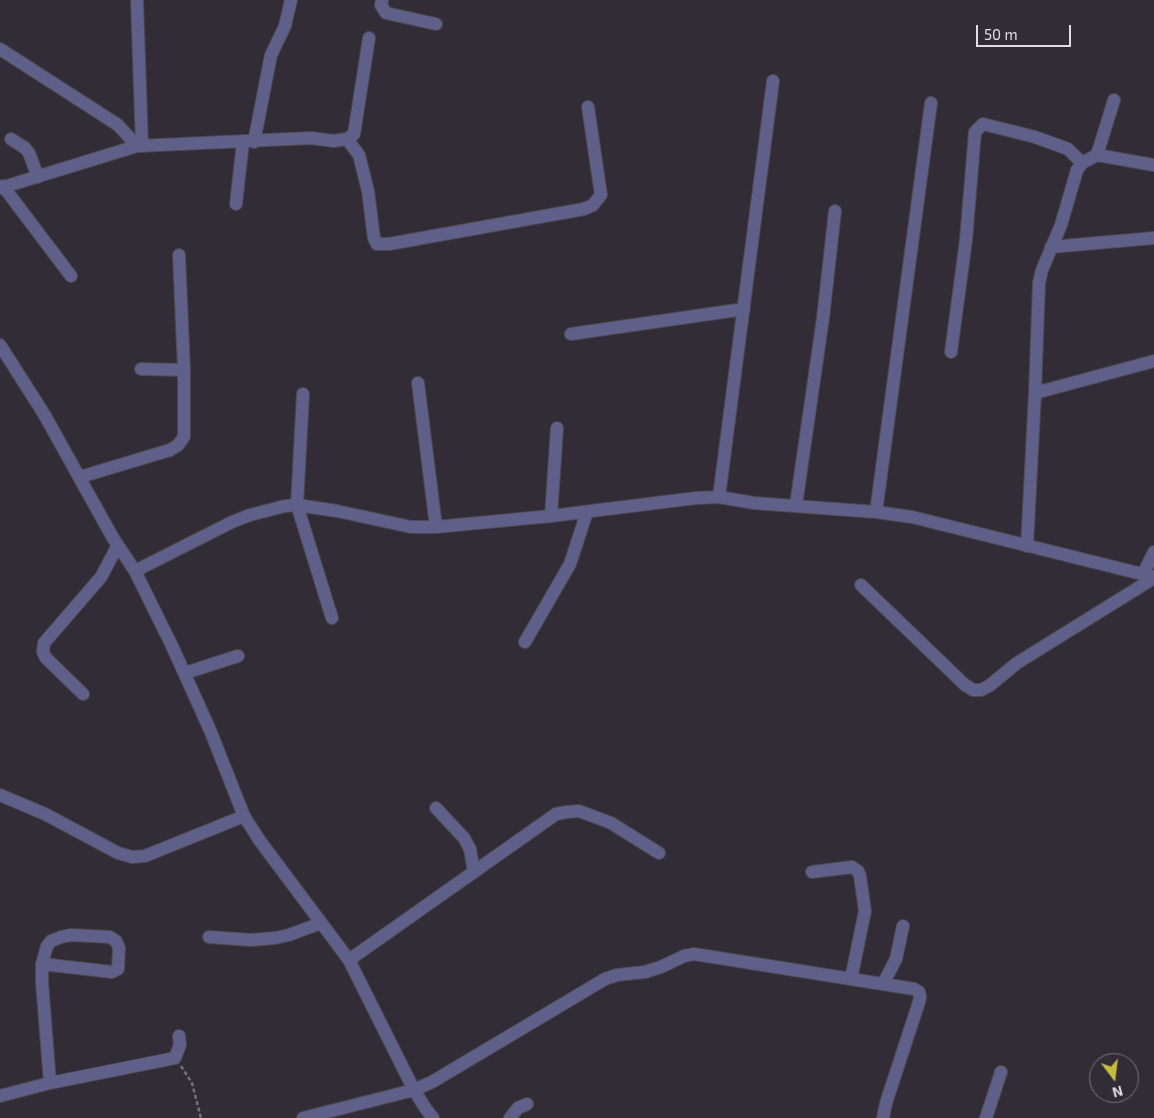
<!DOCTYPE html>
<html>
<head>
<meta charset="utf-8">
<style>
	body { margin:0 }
	#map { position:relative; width:1154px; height:1118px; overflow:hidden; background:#322c36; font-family:"Exo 2",sans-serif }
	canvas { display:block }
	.north { position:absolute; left:1089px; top:1053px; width:50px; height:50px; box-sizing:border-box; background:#322c36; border:1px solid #78737c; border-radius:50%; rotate:165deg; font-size:14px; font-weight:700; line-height:20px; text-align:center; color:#e1dde4 }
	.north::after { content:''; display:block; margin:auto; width:18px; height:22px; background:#c4bc3e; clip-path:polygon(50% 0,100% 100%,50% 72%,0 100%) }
	.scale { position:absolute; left:976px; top:25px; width:95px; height:22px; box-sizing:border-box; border:2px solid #e1dde4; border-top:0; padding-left:6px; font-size:15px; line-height:18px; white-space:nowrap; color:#e1dde4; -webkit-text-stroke:4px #322c36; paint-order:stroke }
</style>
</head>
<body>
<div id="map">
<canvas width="1154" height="1118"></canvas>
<div class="north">N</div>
<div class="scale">50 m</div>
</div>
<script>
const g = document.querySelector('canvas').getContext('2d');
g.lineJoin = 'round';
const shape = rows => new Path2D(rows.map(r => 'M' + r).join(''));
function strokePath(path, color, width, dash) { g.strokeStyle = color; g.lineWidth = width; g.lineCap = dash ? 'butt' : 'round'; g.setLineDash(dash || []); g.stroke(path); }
const path = shape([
	[181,1066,192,1083,201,1118]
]);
const minor = shape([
	[382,0,381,5,386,13,436,24],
	[137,1,142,146],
	[0,49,118,125,137,146],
	[11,139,25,148,29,153,38,177],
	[347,139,359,155,368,191,374,238,377,244,389,244,584,209,593,205,601,195,588,107],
	[254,142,271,55,285,26,291,0],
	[1097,155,1114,100],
	[3,186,71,276],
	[0,188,137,146,311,138,334,141,347,139,354,134,369,38],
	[236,204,243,142],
	[1051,247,1154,238],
	[571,334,744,309],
	[0,345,44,414,113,538,135,571,172,646,210,730,244,816,260,841,349,960,414,1090,426,1109,433,1118],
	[951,352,966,240,975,132,983,124,1035,137,1068,149,1082,163],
	[141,369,184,370],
	[418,383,436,527],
	[1035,393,1154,361],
	[303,394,297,505,332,618],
	[80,477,170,450,178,445,184,437,184,370,179,255],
	[719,497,773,81],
	[796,505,823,318,835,211],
	[876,512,931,103],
	[551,516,557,428],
	[1027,546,1035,393,1039,283,1042,270,1061,225,1077,170,1082,163,1097,155,1154,165],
	[135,571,232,522,250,515,285,506,297,505,337,511,411,527,436,527,551,516,696,498,719,497,754,503,876,512,912,517,1154,577],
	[1143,574,1154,552],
	[861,585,965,685,973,690,981,690,989,686,1017,663,1154,578],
	[525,642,570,564,587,512],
	[185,673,238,656],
	[83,694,46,658,43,652,44,643,101,577,118,545],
	[0,795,45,814,118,853,132,857,145,856,244,816],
	[436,808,464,838,470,849,474,872],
	[812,872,852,867,858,871,860,876,865,911,851,979],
	[209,937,251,940,275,938,289,935,321,923],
	[349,960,556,814,567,812,579,811,611,823,659,853],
	[42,964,112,972,118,969,119,948,116,941,110,937,71,935,61,937,51,941,47,946,42,964,42,982,50,1083],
	[883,984,896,959,903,926],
	[0,1096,50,1083,175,1058,180,1045,179,1036],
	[303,1118,414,1090,432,1082,605,979,617,975,645,972,661,967,684,956,694,954,914,989,919,992,920,997,919,1002,886,1103,883,1118],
	[510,1118,518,1108,527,1104],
	[986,1118,1001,1072]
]);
strokePath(minor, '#4e4852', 14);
strokePath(path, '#77717a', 2.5, [4, 2.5]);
strokePath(minor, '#5f6089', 12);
</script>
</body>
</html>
